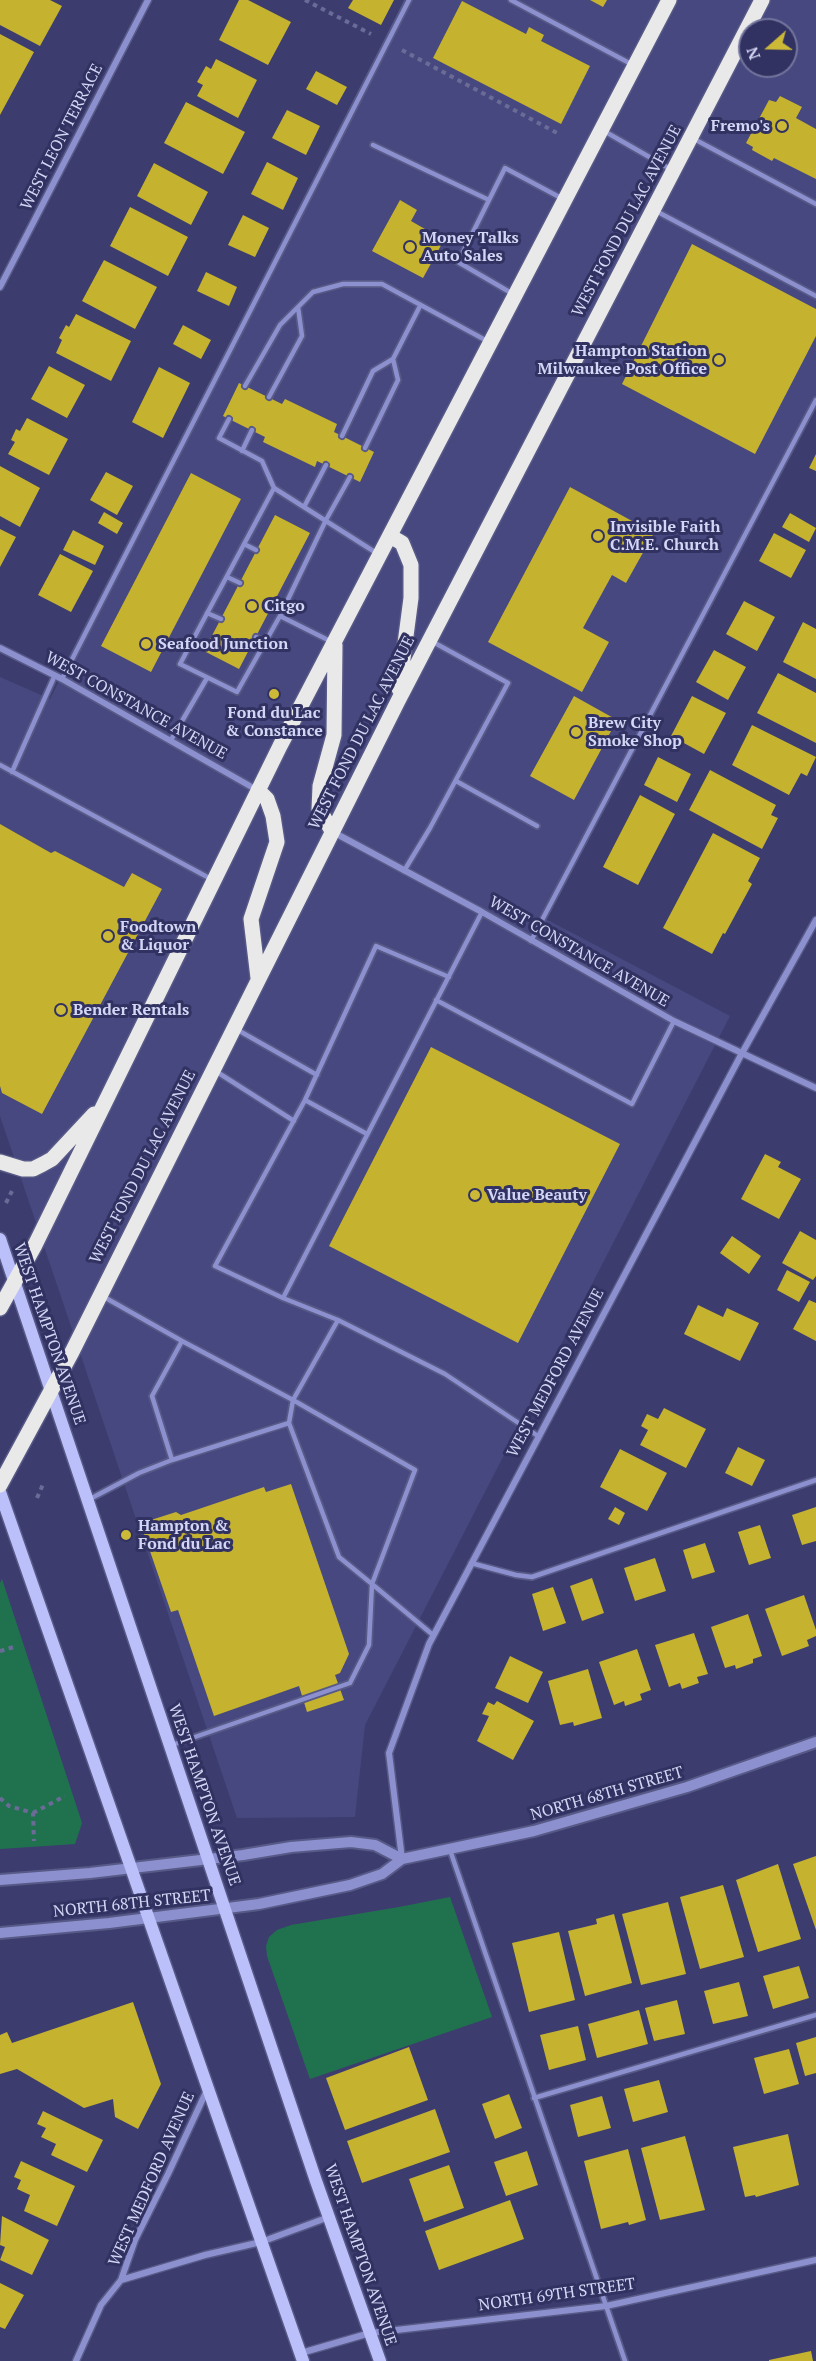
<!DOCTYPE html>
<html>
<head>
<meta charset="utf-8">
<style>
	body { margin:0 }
	#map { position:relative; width:816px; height:2361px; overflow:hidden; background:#3c3d6e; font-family:"PT Serif",serif }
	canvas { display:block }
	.north { position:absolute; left:738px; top:18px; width:60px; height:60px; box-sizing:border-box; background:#323262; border:2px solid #72749c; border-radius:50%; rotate:250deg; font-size:16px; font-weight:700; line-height:24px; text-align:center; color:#d3d6f4 }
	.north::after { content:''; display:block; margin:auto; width:21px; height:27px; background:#ccb938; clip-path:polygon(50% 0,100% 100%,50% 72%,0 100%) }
</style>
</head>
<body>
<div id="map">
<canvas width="816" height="2361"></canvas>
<div class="north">N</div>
</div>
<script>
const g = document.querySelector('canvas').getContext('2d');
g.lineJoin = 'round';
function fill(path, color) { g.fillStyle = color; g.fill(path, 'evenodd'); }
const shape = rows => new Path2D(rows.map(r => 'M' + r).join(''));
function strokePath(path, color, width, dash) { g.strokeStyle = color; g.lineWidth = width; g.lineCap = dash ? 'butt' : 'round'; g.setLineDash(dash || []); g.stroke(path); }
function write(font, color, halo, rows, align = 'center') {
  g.font = font + ' "PT Serif",serif'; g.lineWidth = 6; g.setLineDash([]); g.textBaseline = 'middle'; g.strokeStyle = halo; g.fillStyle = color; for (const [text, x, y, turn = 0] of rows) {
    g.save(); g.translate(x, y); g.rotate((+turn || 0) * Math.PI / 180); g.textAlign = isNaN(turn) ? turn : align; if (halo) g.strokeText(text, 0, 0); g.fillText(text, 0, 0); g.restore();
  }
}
const built = shape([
	[404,0,816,0,816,401,542,917,730,1016,365,1725,355,1817,237,1818,0,1116,0,677,50,699],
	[750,30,786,30,786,66,750,66]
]);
const green = shape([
	[2,1579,82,1823,75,1844,0,1849,0,1583],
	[450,1897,492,2017,310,2079,267,1956,266,1946,269,1937,277,1930,291,1925,399,1907]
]);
const building = shape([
	[0,0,50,0,62,6,40,46,0,25],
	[239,0,248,0,291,22,268,65,219,40],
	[353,0,394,0,381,25,348,8],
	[590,0,607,0,603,7],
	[462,1,526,34,529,27,544,35,541,41,590,66,561,124,433,58],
	[0,34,34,52,0,115],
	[216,59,257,80,238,118,197,96,203,85,197,82,206,66,211,69],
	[316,71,347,87,337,105,306,89],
	[780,96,802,107,796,118,816,129,816,179,774,158,772,161,752,150,753,147,746,143,769,100,776,102],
	[186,102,245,132,223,174,164,143],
	[287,110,320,126,306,155,272,138],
	[267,162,298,178,283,210,251,194],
	[154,163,208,192,191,225,137,196],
	[400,200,417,210,411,221,444,240,423,278,372,251],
	[130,207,188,237,168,276,110,246],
	[243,215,269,228,255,257,228,245],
	[692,244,816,309,816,336,755,454,622,384],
	[104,260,157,287,135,329,82,301],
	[206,272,237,287,229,306,197,291],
	[76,314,131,341,111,381,56,353,62,340,59,338,66,325,69,327],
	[183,325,211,340,201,359,173,344],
	[49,366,85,385,67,418,31,399],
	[159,367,190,383,163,438,132,422],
	[239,383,282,404,285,399,337,424,334,432,374,452,360,482,317,461,315,467,263,442,265,437,223,416],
	[27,418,68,439,49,475,8,454,15,442,11,440,16,429,20,431],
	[816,454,816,471,809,468],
	[0,466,40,488,20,527,0,516],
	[106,472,133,486,117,515,90,500],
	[191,473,241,499,151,672,101,646],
	[570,487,654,533,626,583,612,575,583,628,609,642,582,692,488,642],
	[104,512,123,523,117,534,98,523],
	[790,513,816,528,809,542,782,527],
	[275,515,310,533,239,669,204,651],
	[0,529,16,537,0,567],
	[73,530,104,546,95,565,63,550],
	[774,533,806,550,791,578,759,561],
	[60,554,93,571,71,612,38,595],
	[744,601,775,617,757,651,726,634],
	[803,622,816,629,816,679,783,662],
	[714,650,746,667,728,700,696,682],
	[778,673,816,693,816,743,757,713],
	[574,696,617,720,574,800,530,776],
	[692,696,726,713,704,754,671,736],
	[752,725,816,757,807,776,801,773,789,795,732,765],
	[658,757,691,774,677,802,644,785],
	[710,770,776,805,771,815,778,818,762,849,689,810],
	[640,795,675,814,638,885,603,867],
	[0,824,51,853,55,851,124,887,132,873,162,889,42,1114,2,1093,0,1086],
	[713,833,760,858,748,881,752,884,725,934,723,933,712,954,663,928],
	[431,1047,620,1144,518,1343,329,1246],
	[765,1154,781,1162,778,1167,801,1179,779,1219,741,1199],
	[800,1231,816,1240,816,1276,813,1280,782,1263],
	[732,1236,761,1256,749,1274,720,1253],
	[787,1270,810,1282,799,1302,777,1290],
	[809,1300,816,1303,816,1341,793,1329],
	[698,1305,723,1317,727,1308,759,1323,740,1361,684,1334],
	[664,1408,706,1429,686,1468,640,1445,648,1430,641,1426,647,1414,658,1419],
	[738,1447,765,1460,752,1486,725,1473],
	[620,1449,667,1473,647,1511,600,1487],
	[291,1484,349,1654,340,1673,335,1675,344,1700,307,1712,299,1686,214,1716,178,1610,171,1612,142,1528,148,1526,151,1520,176,1512,181,1515,264,1487,266,1492],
	[615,1507,625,1513,619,1525,608,1519],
	[816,1507,816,1541,802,1545,792,1515],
	[760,1525,771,1558,749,1565,738,1532],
	[705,1543,715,1572,692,1579,683,1550],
	[655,1558,666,1591,635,1601,624,1568],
	[592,1578,604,1613,582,1621,570,1586],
	[553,1587,566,1623,543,1631,532,1594],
	[804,1595,816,1630,816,1636,807,1640,809,1646,782,1656,765,1609],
	[748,1614,762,1656,753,1659,753,1663,736,1669,735,1665,725,1668,711,1627],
	[694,1633,708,1674,697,1677,699,1683,682,1689,680,1683,669,1687,655,1645],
	[637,1649,651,1690,640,1694,642,1700,625,1706,624,1701,614,1705,599,1662],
	[510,1656,543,1672,528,1703,495,1688],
	[588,1669,602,1718,574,1726,573,1722,560,1725,548,1681],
	[497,1701,534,1721,513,1760,477,1741,489,1716,482,1714,488,1702,494,1705],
	[816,1856,816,1930,793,1864],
	[778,1864,801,1939,758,1952,736,1880],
	[723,1885,744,1957,700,1969,680,1897],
	[668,1902,686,1974,641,1985,622,1914],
	[614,1914,632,1983,585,1996,568,1931,597,1924,596,1919],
	[559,1932,575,2000,529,2012,512,1943],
	[799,1966,809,1998,773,2009,763,1976],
	[739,1982,748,2016,713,2024,704,1991],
	[677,2000,685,2034,654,2041,645,2008],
	[133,2002,161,2084,138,2129,115,2117,113,2099,84,2108,17,2069,0,2074,0,2035,7,2032,12,2043],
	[639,2010,648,2044,597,2058,588,2024],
	[578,2026,586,2060,549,2070,540,2035],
	[816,2037,816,2073,805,2076,796,2043],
	[409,2047,428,2100,345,2130,326,2078],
	[789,2049,799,2084,764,2094,754,2058],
	[659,2080,668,2112,633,2122,624,2089],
	[509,2094,522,2128,495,2139,482,2104],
	[602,2096,611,2128,578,2137,570,2105],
	[435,2109,450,2152,362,2183,347,2141],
	[43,2111,103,2140,87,2172,51,2155,56,2144,41,2137,46,2128,37,2124],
	[788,2134,799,2185,756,2197,755,2195,745,2197,733,2147],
	[685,2136,705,2210,660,2220,641,2148],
	[628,2149,646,2220,629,2225,628,2222,601,2229,584,2161],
	[527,2151,538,2185,506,2196,494,2162],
	[21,2161,75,2186,57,2226,24,2211,30,2195,17,2189,21,2180,14,2177],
	[449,2165,464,2208,424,2222,409,2179],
	[510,2200,524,2239,439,2270,425,2231],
	[2,2216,49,2240,32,2275,0,2260,5,2247,0,2245],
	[0,2283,24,2295,5,2329,0,2327],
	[811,2351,813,2361,769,2361,769,2360]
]);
const path = shape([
	[305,0,371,34],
	[402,50,557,133],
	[6,1203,12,1191],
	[37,1498,44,1482],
	[0,1651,14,1647],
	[0,1798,9,1806,33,1813,34,1841],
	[33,1813,65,1796]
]);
const service = shape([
	[511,0,633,65],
	[604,131,672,170],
	[694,139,816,204],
	[373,145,489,200],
	[656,211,816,296],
	[513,294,458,262,505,168,563,199],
	[245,386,280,325,313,292,343,284,382,284,489,342],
	[269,397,302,336,298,307],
	[229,419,219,438,262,461,274,488,180,664,237,692,280,616,326,520,350,477],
	[342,436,373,371,393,359],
	[365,448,398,380,393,359,420,306],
	[242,451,252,430],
	[274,488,378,554],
	[304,507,326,465],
	[244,544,256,550],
	[227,577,240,583],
	[275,601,284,606],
	[207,613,221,619],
	[280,616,330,641],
	[256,637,265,642],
	[62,679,409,0],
	[171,740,207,678],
	[0,765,211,879],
	[12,772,55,675],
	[456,781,537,826],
	[404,871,430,828,508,683,433,642],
	[531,941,816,400],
	[436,1000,632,1104,674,1021],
	[236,1029,317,1075],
	[217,1072,294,1121],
	[305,1100,367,1134],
	[104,1297,182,1341],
	[283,1298,482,912],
	[338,1320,445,1374,538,1436],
	[172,1460,152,1396,182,1341,293,1400,415,1470,372,1584,433,1635],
	[88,1500,139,1473,172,1460,289,1423],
	[471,1563,516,1575,532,1577,816,1480],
	[172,1745,350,1683,369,1645,372,1584,339,1557,289,1423,293,1400,338,1320,283,1298,215,1266,305,1100,376,946,449,977],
	[450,1850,625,2361],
	[534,2098,816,2015]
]);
const minor = shape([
	[0,287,148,0],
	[0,648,62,679,257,790],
	[333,832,482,912,674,1021,816,1088],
	[402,1859,389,1753,429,1644,741,1055,816,920],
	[121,2280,205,2255,261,2242,329,2217],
	[301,2353,370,2333,606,2306,816,2260],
	[76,2361,101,2305,121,2280,135,2240,168,2174,207,2090]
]);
const tertiary = shape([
	[0,1880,90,1873,243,1855,291,1847,351,1842,375,1845,402,1859],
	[0,1933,109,1923,259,1904,350,1885,382,1874,402,1859,534,1831,687,1787,816,1742]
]);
const secondary = shape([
	[0,1239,316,2181,380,2361],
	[0,1492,303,2361]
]);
const primary = shape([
	[390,536,402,543,411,565,411,598,399,689],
	[258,790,267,799,273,816,277,842,251,919,258,978],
	[332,831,319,809,320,786,334,735,335,645],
	[0,1162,23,1169,33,1169,43,1164,52,1159,94,1114],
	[0,1308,35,1245,280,746,669,0],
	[0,1485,72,1352,398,701,762,0]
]);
const markers = [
	[782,126,6,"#ccb938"],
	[410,247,6,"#ccb938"],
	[719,360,6,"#ccb938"],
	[598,536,6,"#ccb938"],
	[252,606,6,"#ccb938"],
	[146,644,6,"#ccb938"],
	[274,694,6,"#ccb938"],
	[576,732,6,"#ccb938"],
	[108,936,6,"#ccb938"],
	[61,1010,6,"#ccb938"],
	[475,1195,6,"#ccb938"],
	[126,1535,6,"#ccb938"]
];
const poiNames = [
	["Fremo's",770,126,"right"],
	["Money Talks",422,238],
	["Auto Sales",422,256],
	["Hampton Station",707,351,"right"],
	["Milwaukee Post Office",707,369,"right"],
	["Invisible Faith",610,527],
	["C.M.E. Church",610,545],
	["Citgo",264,606],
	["Seafood Junction",158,644],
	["Fond du Lac",274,713,"center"],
	["& Constance",274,731,"center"],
	["Brew City",588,723],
	["Smoke Shop",588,741],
	["Foodtown",120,927],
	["& Liquor",120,945],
	["Bender Rentals",73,1010],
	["Value Beauty",487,1195],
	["Hampton &",138,1526],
	["Fond du Lac",138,1544]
];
const streetNames = [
	["WEST LEON TERRACE",62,137,-63],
	["WEST FOND DU LAC AVENUE",627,221,-62],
	["WEST CONSTANCE AVENUE",136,706,29],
	["WEST FOND DU LAC AVENUE",362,733,-63],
	["WEST CONSTANCE AVENUE",579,952,30],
	["WEST FOND DU LAC AVENUE",143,1167,-63],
	["WEST HAMPTON AVENUE",49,1334,71],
	["WEST MEDFORD AVENUE",556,1373,-62],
	["NORTH 68TH STREET",607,1794,-16],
	["WEST HAMPTON AVENUE",204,1795,71],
	["NORTH 68TH STREET",132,1904,-6],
	["WEST MEDFORD AVENUE",152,2179,-66],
	["WEST HAMPTON AVENUE",360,2255,71],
	["NORTH 69TH STREET",557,2295,-8]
];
fill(built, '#47487f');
fill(green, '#20724f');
fill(building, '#c5b22f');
strokePath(service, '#575986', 8);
strokePath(minor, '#575986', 9);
strokePath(tertiary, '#575986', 14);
strokePath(secondary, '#575986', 15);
strokePath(primary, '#575986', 18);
strokePath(path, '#6a6c97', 4, [4.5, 4.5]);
strokePath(service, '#8c90ce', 4.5);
strokePath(minor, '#8c90ce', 6);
strokePath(tertiary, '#8c90ce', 10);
strokePath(secondary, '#bbc0fb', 12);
strokePath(primary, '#e9e9e9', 15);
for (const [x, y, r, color] of markers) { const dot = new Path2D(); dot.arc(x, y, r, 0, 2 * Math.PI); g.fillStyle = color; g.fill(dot); strokePath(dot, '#323262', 2); }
write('bold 16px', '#d3d6f4', '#323262', poiNames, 'left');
write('16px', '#d3d6f4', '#323262', streetNames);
</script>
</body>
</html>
